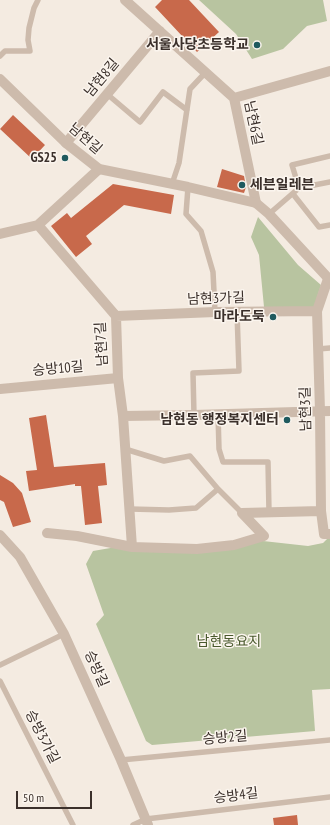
<!DOCTYPE html>
<html>
<head>
<meta charset="utf-8">
<style>
	body { margin:0 }
	#map { position:relative; width:330px; height:825px; overflow:hidden; background:#f4ebe1; font-family:"PT Sans Narrow",sans-serif }
	canvas { display:block }
	.scale { position:absolute; left:16px; top:791px; width:76px; height:18px; box-sizing:border-box; border:2px solid #3b302b; border-top:0; padding-left:5px; font-size:12px; line-height:14px; white-space:nowrap; color:#3b302b; -webkit-text-stroke:3px #fbf5ee; paint-order:stroke }
</style>
</head>
<body>
<div id="map">
<canvas width="330" height="825"></canvas>
<div class="scale">50 m</div>
</div>
<script>
const g = document.querySelector('canvas').getContext('2d');
g.lineJoin = 'round';
function fill(path, color) { g.fillStyle = color; g.fill(path, 'evenodd'); }
const shape = rows => new Path2D(rows.map(r => 'M' + r).join(''));
function strokePath(path, color, width, dash) { g.strokeStyle = color; g.lineWidth = width; g.lineCap = dash ? 'butt' : 'round'; g.setLineDash(dash || []); g.stroke(path); }
function write(font, color, halo, rows, align = 'center') {
  g.font = font + ' "PT Sans Narrow","Noto Sans KR",sans-serif'; g.lineWidth = 3; g.setLineDash([]); g.textBaseline = 'middle'; g.strokeStyle = halo; g.fillStyle = color; for (const [text, x, y, turn = 0] of rows) {
    g.save(); g.translate(x, y); g.rotate((+turn || 0) * Math.PI / 180); g.textAlign = isNaN(turn) ? turn : align; if (halo) g.strokeText(text, 0, 0); g.fillText(text, 0, 0); g.restore();
  }
}
const green = shape([
	[199,0,323,0,327,21,307,26,283,49,252,59,236,34],
	[258,217,298,265,321,285,314,307,264,307,259,255,251,237],
	[330,536,330,689,312,690,315,731,152,745,146,741,96,624,104,615,86,564,93,551,122,546,196,551,254,540,308,546,323,543]
]);
const building = shape([
	[162,0,189,0,219,32,197,52,155,7],
	[13,115,45,145,32,159,0,129],
	[222,169,244,176,246,187,244,193,217,187],
	[113,184,174,195,171,214,124,205,86,236,92,244,76,257,51,226,67,213,71,218],
	[46,415,54,467,105,463,107,485,98,486,102,523,85,525,81,486,75,486,75,484,29,491,26,471,37,470,29,418],
	[0,475,13,483,22,493,31,522,13,527,4,502,0,500],
	[297,815,298,825,274,825,273,818]
]);
const service = shape([
	[0,56,5,51,30,51,28,40,29,28,34,8,38,0],
	[107,94,140,122,163,92,187,110],
	[172,184,179,163,190,89,205,73],
	[188,187,186,214,201,231,213,272,215,312],
	[299,188,292,165,330,156],
	[293,194,319,227,330,225],
	[269,214,299,188,330,182],
	[318,349,330,348],
	[218,414,219,449,223,462,268,462,269,512],
	[194,415,193,373,239,371,237,312],
	[125,449,164,461,190,456,218,489,242,513],
	[130,509,169,510,196,508,218,489],
	[0,665,64,634],
	[0,681,73,825],
	[121,760,330,740],
	[133,825,146,819,330,797]
]);
const minor = shape([
	[125,0,234,98,256,203],
	[234,98,330,71],
	[66,143,160,31],
	[99,169,38,225,116,316,118,378,123,416,132,547,197,549,234,545,264,536,242,513],
	[0,234,38,225],
	[328,279,317,311,320,411,321,511,324,534,330,534],
	[116,316,215,312,317,311],
	[0,389,118,378],
	[123,416,194,415,330,411],
	[242,513,321,511],
	[47,533,77,536,132,547],
	[0,535,20,557,64,634,121,760,148,825]
]);
const tertiary = shape([
	[0,79,66,143,99,169,188,187,256,203,269,214,330,280]
]);
const markers = [
	[257,45,4,"#1f5a5e"],
	[65,158,4,"#1f5a5e"],
	[242,185,4,"#1f5a5e"],
	[273,317,4,"#1f5a5e"],
	[287,420,4,"#1f5a5e"]
];
const poiNames = [
	["서울사당초등학교",249,45],
	["GS25",57,158],
	["세븐일레븐",250,185,"left"],
	["마라도둑",265,317],
	["남현동 행정복지센터",279,420]
];
const streetNames = [
	["남현8길",102,78,-50],
	["남현6길",253,123,78],
	["남현길",85,139,41],
	["남현3가길",216,299,-2],
	["남현7길",102,344,-93],
	["승방10길",58,369,-5],
	["남현3길",306,409,-91],
	["승방길",96,669,66],
	["승방3가길",42,737,63],
	["승방2길",225,738,-5],
	["승방4길",236,796,-7]
];
const parkNames = [
	["남현동요지",229,642]
];
fill(green, '#b8c4a0');
fill(building, '#c8694b');
strokePath(service, '#cdbbac', 5.5);
strokePath(minor, '#cdbbac', 10);
strokePath(tertiary, '#cdbbac', 10);
for (const [x, y, r, color] of markers) { const dot = new Path2D(); dot.arc(x, y, r, 0, 2 * Math.PI); g.fillStyle = color; g.fill(dot); strokePath(dot, '#fbf5ee', 1.5); }
write('bold 14px', '#3b302b', '#fbf5ee', poiNames, 'right');
write('14px', '#3b302b', '#fbf5ee', streetNames);
write('14px', '#4a5a2e', '#fbf5ee', parkNames);
</script>
</body>
</html>
